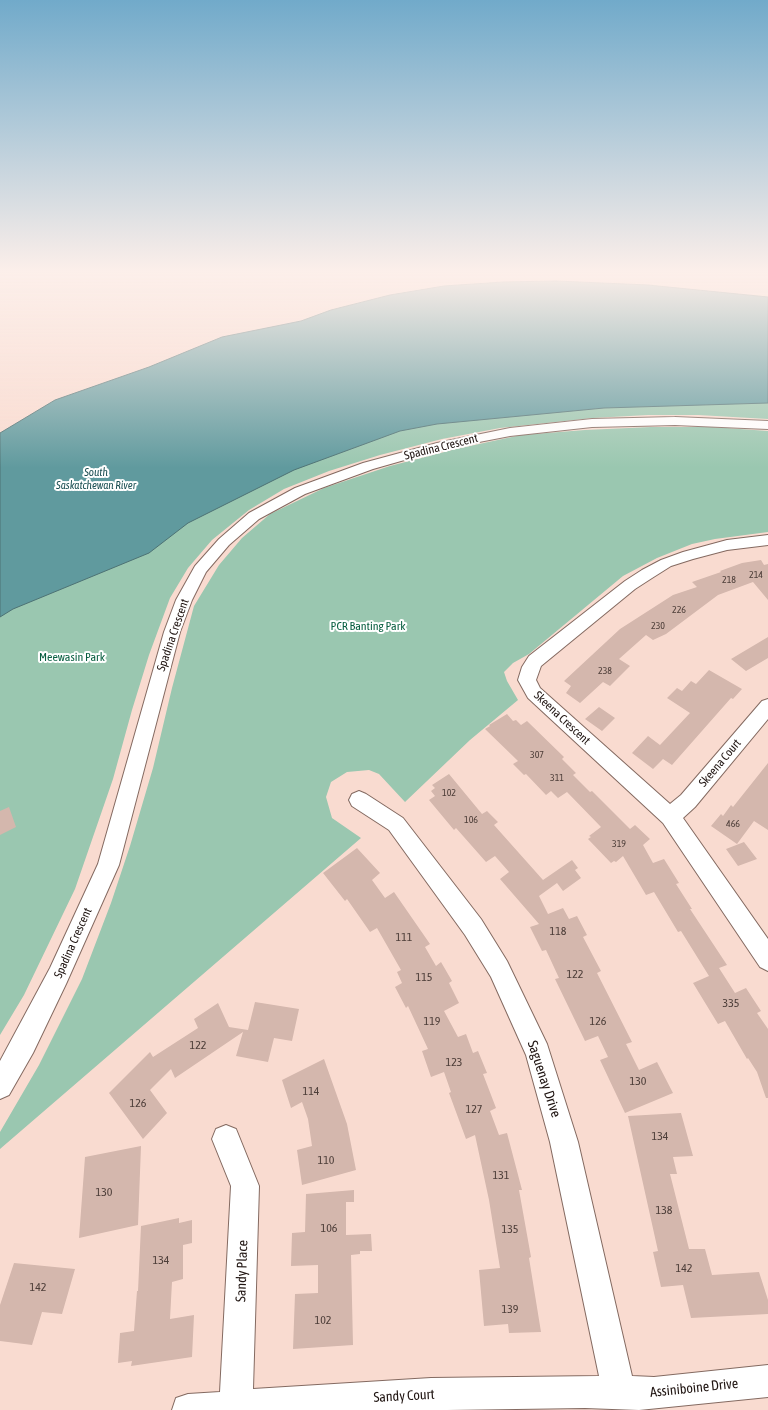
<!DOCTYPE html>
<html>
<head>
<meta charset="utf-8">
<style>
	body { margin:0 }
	canvas { display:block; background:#f9dbd0 }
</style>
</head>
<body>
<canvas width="768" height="1410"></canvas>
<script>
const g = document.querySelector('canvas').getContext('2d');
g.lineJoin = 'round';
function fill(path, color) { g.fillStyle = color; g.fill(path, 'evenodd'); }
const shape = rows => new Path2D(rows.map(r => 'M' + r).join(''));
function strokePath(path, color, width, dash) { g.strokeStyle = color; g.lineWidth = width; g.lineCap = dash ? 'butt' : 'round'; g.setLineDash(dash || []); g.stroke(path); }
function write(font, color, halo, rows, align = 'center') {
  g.font = font + ' "Asap Condensed",sans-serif'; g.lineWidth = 4; g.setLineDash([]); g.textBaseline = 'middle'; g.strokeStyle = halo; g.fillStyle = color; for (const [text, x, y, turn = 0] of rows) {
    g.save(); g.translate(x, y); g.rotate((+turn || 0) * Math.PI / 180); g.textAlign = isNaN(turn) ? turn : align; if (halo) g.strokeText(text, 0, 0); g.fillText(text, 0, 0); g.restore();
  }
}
const green = shape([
	[768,401,768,419,698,415,648,415,593,418,500,428,442,439,380,455,329,471,284,489,249,510,212,540,188,568,170,598,149,655,132,710,113,779,75,889,24,995,0,1035,0,610,265,477,402,424,551,409],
	[651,427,712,427,768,431,768,532,715,539,692,544,657,558,623,576,529,654,513,663,504,672,507,681,518,700,470,740,405,802,379,774,369,770,347,772,331,782,326,797,332,818,361,838,0,1149,0,1132,39,1065,82,979,111,903,130,846,153,768,172,688,194,606,219,565,242,538,270,514,324,488,390,466,456,449,521,435,585,430]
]);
const water = shape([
	[556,281,648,285,768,297,768,403,604,408,437,424,400,431,294,470,188,523,149,553,13,609,0,617,0,433,55,400,149,367,222,337,301,321,331,310,390,295,444,286,503,282,556,281]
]);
const building = shape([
	[761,560,764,565,768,564,768,600,753,582,718,595,666,634,653,640,646,635,619,659,630,666,610,686,603,682,580,703,566,693,571,686,564,681,620,629,673,595,697,587,692,582,721,572,720,571,742,563],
	[768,637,768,658,746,671,731,659],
	[709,670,742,689,733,699,731,698,672,765,663,759,653,769,632,753,648,736,660,745,690,713,667,698,677,688,682,691,691,681,696,684],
	[599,707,615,718,602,731,585,719],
	[507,714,513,721,516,720,521,725,527,721,564,757,562,759,576,773,573,775,590,792,592,791,630,829,635,825,650,839,643,845,653,863,664,859,679,883,676,884,692,909,690,909,727,965,719,968,735,993,746,988,761,1011,757,1013,768,1029,768,1098,766,1098,757,1072,748,1058,747,1059,725,1021,718,1024,693,983,709,976,681,931,678,932,654,892,646,895,623,856,616,862,614,861,611,863,588,839,591,837,589,836,601,827,567,792,558,798,551,791,546,795,526,774,524,775,513,764,518,761,485,729,490,726,489,725],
	[768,763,768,830,754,821,737,844,711,826,721,814,723,816,731,805,733,807],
	[449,774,482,814,487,811,498,822,494,825,543,880,572,860,578,868,575,870,581,878,563,891,557,883,539,896,548,914,563,908,569,919,577,916,587,935,583,937,601,971,597,973,632,1042,626,1044,639,1070,657,1062,673,1093,625,1113,600,1060,608,1057,598,1036,585,1041,555,979,559,978,546,950,542,951,530,927,539,924,500,879,509,872,495,856,486,862,456,828,454,830,429,800,435,796,431,791,435,788,432,785],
	[9,807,16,827,0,835,0,811],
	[744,842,757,859,738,866,726,849],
	[357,848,380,873,372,880,385,898,394,892,430,944,425,947,436,966,441,962,452,981,449,983,459,1003,444,1011,458,1037,466,1034,473,1053,478,1051,487,1073,483,1074,496,1108,490,1111,499,1135,507,1133,522,1190,519,1190,531,1257,529,1258,541,1332,509,1333,508,1324,484,1326,479,1270,500,1268,489,1200,475,1135,466,1139,449,1093,451,1092,444,1072,431,1077,422,1051,428,1049,408,1006,406,1008,395,987,402,983,397,972,401,970,377,928,370,932,347,899,345,901,323,873],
	[255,1002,299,1009,292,1041,274,1038,268,1062,236,1056,243,1032,175,1078,171,1069,150,1090,167,1113,143,1139,109,1093,150,1052,153,1057,198,1028,194,1019,218,1003,229,1027,248,1030],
	[324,1059,347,1124,356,1170,302,1185,297,1150,312,1146,308,1119,302,1102,291,1108,282,1080],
	[681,1113,693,1156,673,1157,677,1174,670,1174,689,1249,705,1249,712,1275,759,1272,768,1300,768,1314,691,1318,683,1285,661,1287,653,1252,658,1251,628,1116],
	[141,1146,138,1225,79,1238,85,1157],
	[354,1190,354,1202,346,1202,346,1235,371,1234,372,1251,360,1251,360,1254,351,1255,353,1345,293,1349,295,1294,318,1293,318,1265,291,1266,292,1233,305,1232,306,1194],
	[179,1218,179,1223,192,1220,192,1243,183,1245,183,1279,172,1282,170,1319,194,1315,192,1357,131,1366,132,1361,118,1363,120,1333,134,1331,137,1291,138,1291,141,1226],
	[14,1263,75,1269,62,1314,42,1312,32,1345,0,1341,0,1305]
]);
const minor = shape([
	[675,417,768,421,768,429,675,425,592,427,510,436,443,449,373,469,305,494,259,519,229,545,206,572,192,600,180,632,119,865,66,984,33,1053,9,1095,0,1099,0,1061,50,968,98,864,164,632,176,600,195,566,219,539,249,513,295,488,363,463,437,443,510,428,592,419,675,417],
	[768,535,768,545,727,550,693,559,671,566,652,578,635,589,541,666,536,680,540,688,670,804,681,795,762,701,768,699,768,719,695,807,683,818,768,939,768,971,760,967,663,823,528,698,518,680,522,667,529,656,625,581,642,570,661,560,683,552,727,540,768,535],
	[359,791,366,794,403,818,481,919,507,961,547,1044,578,1142,632,1376,654,1377,768,1365,768,1397,639,1410,585,1408,447,1410,172,1410,176,1398,188,1394,220,1392,231,1186,212,1139,216,1129,226,1125,236,1129,259,1186,253,1389,431,1378,599,1376,550,1142,526,1055,491,977,465,935,389,830,352,806,349,800,352,794,359,791]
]);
const numberNames = [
	["214",756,575],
	["218",729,580],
	["226",679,610],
	["230",658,626],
	["238",605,671],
	["307",537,755],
	["311",557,778],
	["102",449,793],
	["106",471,820],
	["466",733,824],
	["319",619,844]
];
const farWaternames = [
	["South",96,473],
	["Saskatchewan River",96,486]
];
const streetNames = [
	["Spadina Crescent",441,447,-14],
	["Spadina Crescent",173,635,-71],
	["Skeena Crescent",562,718,43],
	["Skeena Court",720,763,-50],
	["Spadina Crescent",73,943,-66]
];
const parkNames = [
	["PCR Banting Park",368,626],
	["Meewasin Park",72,657]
];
const nearNumbernames = [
	["118",558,931],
	["111",404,937],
	["122",575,974],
	["115",424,977],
	["335",731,1003],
	["119",432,1021],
	["126",598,1021],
	["122",198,1045],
	["123",454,1062],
	["130",638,1081],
	["114",311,1091],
	["126",138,1103],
	["127",474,1109],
	["134",660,1136],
	["110",326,1160],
	["131",501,1175],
	["130",104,1192],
	["138",664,1210],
	["106",329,1228],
	["135",510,1229],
	["134",161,1260],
	["142",684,1268],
	["142",38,1287],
	["139",510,1309],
	["102",323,1320]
];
const nearStreetnames = [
	["Saguenay Drive",544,1079,72],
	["Sandy Place",242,1271,-88],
	["Assiniboine Drive",694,1388,-6],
	["Sandy Court",404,1396,-3]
];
fill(green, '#9ac7b0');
fill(water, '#609a9e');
strokePath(water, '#4d7274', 1);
fill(building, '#d4b7ad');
strokePath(minor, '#846a61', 2);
fill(minor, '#fff');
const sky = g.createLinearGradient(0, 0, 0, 468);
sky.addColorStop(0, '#71aaca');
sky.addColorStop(0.58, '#fcefea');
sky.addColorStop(1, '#fcefea00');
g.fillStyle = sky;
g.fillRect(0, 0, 768, 468);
write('10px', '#4d3e39', null, numberNames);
write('italic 11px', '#1a4e52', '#fff', farWaternames);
write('12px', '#201512', '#fff', streetNames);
write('12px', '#095f41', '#fff', parkNames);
write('12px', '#4d3e39', null, nearNumbernames);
write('14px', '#201512', '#fff', nearStreetnames);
</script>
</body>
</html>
